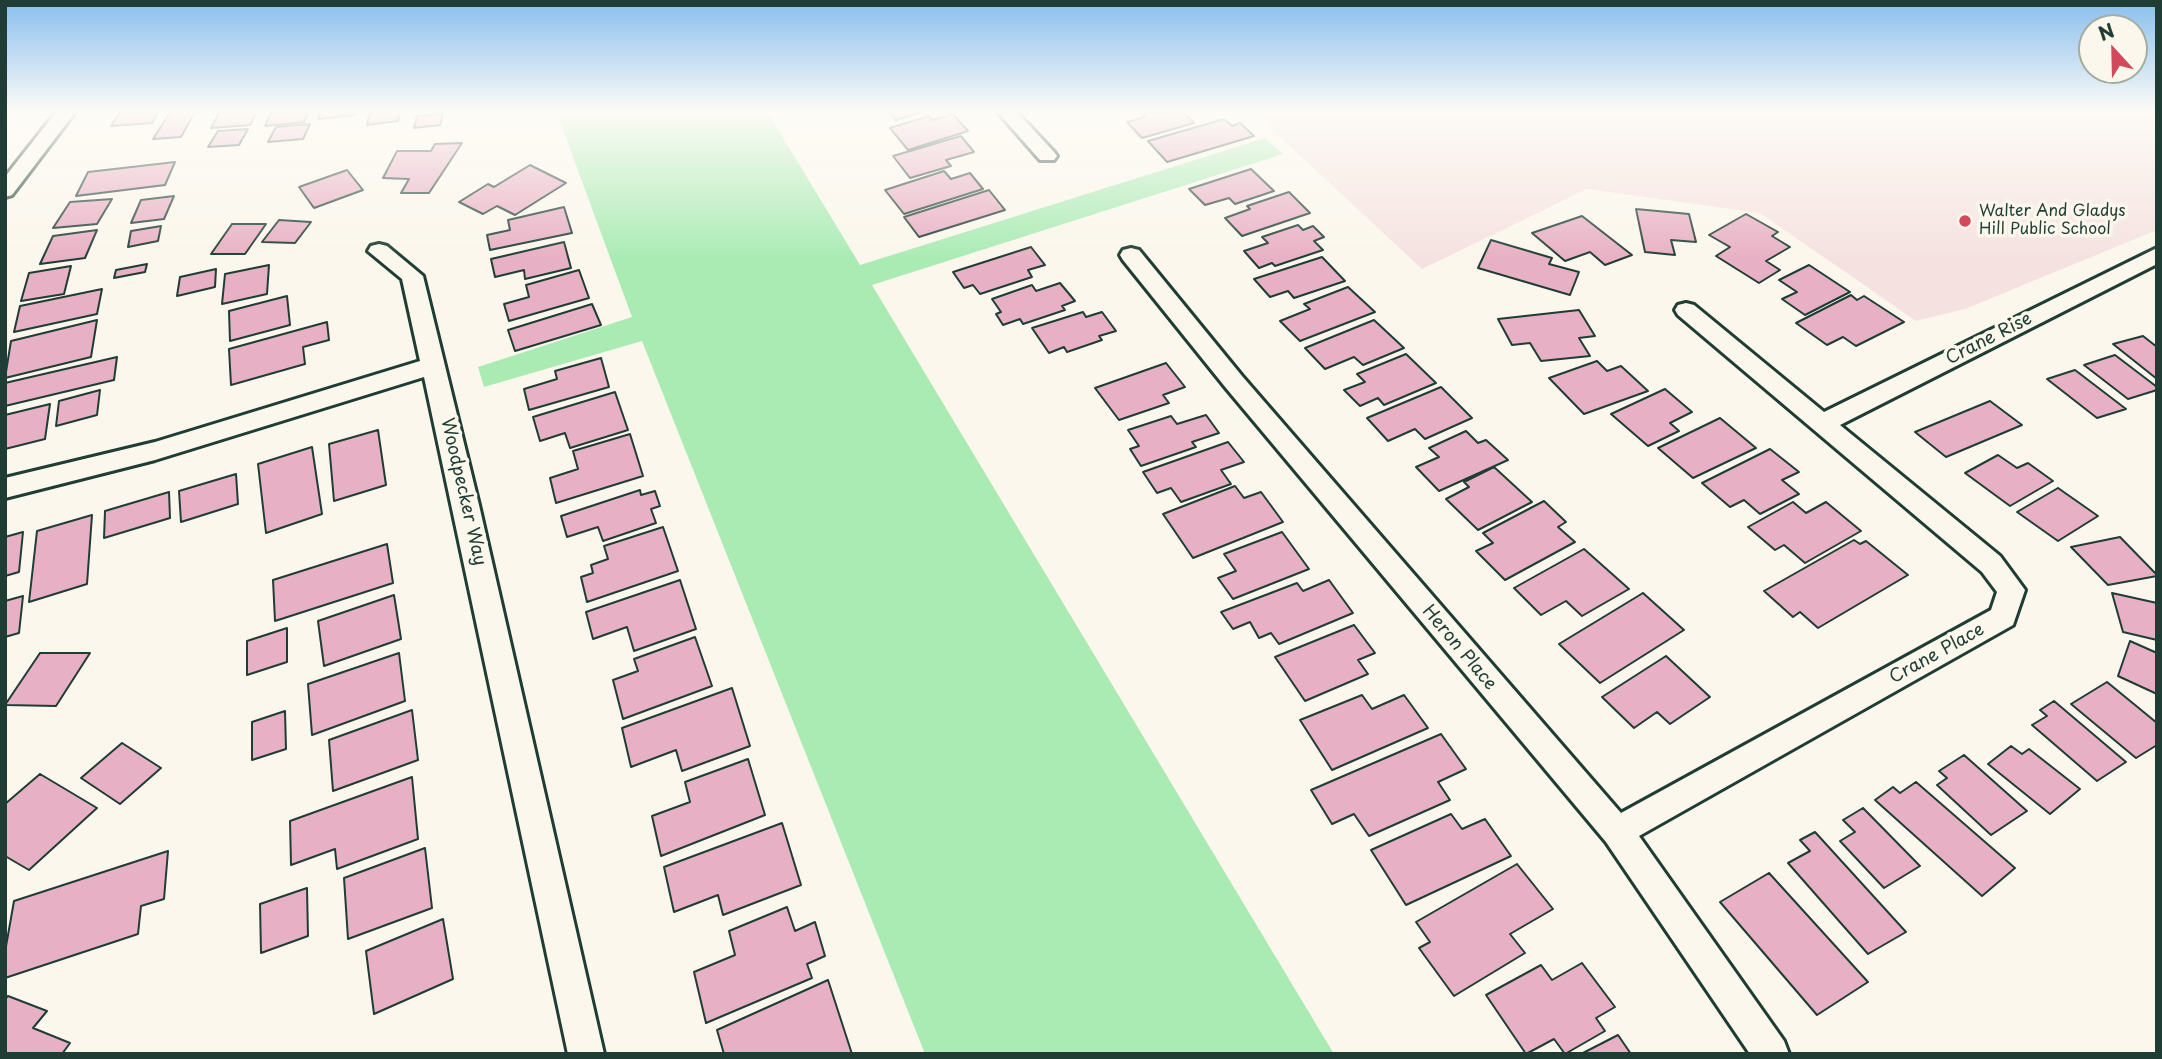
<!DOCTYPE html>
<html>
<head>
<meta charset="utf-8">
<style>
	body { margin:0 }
	#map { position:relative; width:2162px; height:1059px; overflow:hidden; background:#fbf7ec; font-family:"Playpen Sans",sans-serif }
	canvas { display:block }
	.frame { position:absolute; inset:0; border:7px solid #1f3d34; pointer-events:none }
	.north { position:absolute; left:2078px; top:14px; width:70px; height:70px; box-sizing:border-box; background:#fbf7ec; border:2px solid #a3ada2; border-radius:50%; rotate:338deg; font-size:19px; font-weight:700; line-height:28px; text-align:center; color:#1f3d34 }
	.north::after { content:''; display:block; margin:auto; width:24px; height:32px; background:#d1495b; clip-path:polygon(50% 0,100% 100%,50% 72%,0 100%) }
</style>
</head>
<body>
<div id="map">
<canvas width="2162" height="1059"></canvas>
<div class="frame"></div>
<div class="north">N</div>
</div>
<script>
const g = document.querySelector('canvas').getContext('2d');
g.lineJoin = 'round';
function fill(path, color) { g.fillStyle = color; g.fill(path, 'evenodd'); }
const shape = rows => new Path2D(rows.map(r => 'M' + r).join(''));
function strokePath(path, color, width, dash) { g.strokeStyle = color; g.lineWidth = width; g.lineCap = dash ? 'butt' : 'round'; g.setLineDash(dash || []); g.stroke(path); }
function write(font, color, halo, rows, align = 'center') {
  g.font = font + ' "Playpen Sans",sans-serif'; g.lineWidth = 7; g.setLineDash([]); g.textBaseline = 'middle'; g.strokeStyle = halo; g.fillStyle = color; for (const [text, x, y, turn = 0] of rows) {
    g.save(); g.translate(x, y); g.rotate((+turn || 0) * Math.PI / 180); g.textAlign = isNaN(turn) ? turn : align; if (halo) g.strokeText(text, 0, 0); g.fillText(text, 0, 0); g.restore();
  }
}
const built = shape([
	[1252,111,2157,111,2157,230,1965,309,1916,321,1760,213,1587,189,1422,269]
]);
const green = shape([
	[556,111,767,111,860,265,1265,138,1283,154,872,285,1334,1054,925,1054,642,341,484,387,478,367,632,317]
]);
const building = shape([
	[121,111,159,111,152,123,111,126,121,111],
	[171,111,208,111,194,114,181,137,153,139,171,111],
	[220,111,257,111,250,125,211,128,220,111],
	[272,111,309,111,304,122,265,126,272,111],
	[321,111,356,111,355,115,318,119,321,111],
	[370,111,400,111,398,121,367,125,370,111],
	[888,111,926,111,896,120,888,111],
	[1182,111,1194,123,1142,138,1127,122,1145,117,1140,112,1142,111,1182,111],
	[443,113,440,125,414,128,417,116,443,113],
	[953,114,968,131,908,150,890,128,929,116,932,120,953,114],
	[1224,119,1232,126,1240,123,1254,136,1167,162,1148,141,1224,119],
	[310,124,303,139,268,142,276,127,310,124],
	[248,129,239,145,208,147,218,131,248,129],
	[961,136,974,152,946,160,951,166,910,178,893,156,961,136],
	[462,143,429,193,401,193,409,179,383,178,397,151,431,151,435,144,462,143],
	[175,162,165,185,76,196,88,172,175,162],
	[530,165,566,183,515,215,497,206,483,214,459,202,488,184,494,187,530,165],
	[1251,169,1274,191,1235,204,1229,198,1205,205,1189,189,1251,169],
	[347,170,363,190,314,208,299,187,347,170],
	[944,171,951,179,970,173,983,189,904,214,885,190,944,171],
	[989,190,1005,210,919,237,904,217,989,190],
	[1289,192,1310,213,1242,236,1225,218,1250,209,1247,206,1289,192],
	[174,196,164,219,131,223,141,200,174,196],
	[112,199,97,224,53,228,70,202,112,199],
	[564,207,572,233,490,250,487,235,510,230,508,220,564,207],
	[1636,209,1689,214,1696,242,1671,240,1675,255,1645,252,1636,209],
	[1746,214,1778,232,1772,236,1790,247,1766,261,1780,270,1759,283,1716,256,1730,247,1709,235,1746,214],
	[1582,216,1632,255,1605,265,1590,252,1565,261,1532,233,1582,216],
	[279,220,311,222,295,243,262,242,279,220],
	[232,224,266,224,245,254,211,254,232,224],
	[1298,225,1303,230,1313,226,1324,237,1314,241,1323,250,1275,266,1272,263,1259,268,1244,251,1268,243,1262,237,1298,225],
	[161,226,158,241,128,247,131,231,161,226],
	[97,230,85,258,40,264,53,236,97,230],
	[1491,240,1552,258,1549,264,1579,272,1570,295,1478,268,1491,240],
	[564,242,571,268,525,279,524,270,495,277,491,259,564,242],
	[1031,247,1045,265,1028,270,1032,277,980,294,973,285,964,288,953,272,1031,247],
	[1322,257,1345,281,1294,298,1288,291,1270,297,1254,279,1322,257],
	[147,264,145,272,114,278,116,270,147,264],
	[269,265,267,294,222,304,225,274,269,265],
	[1809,265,1850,292,1805,315,1782,299,1797,292,1779,280,1809,265],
	[71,266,64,294,21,301,29,273,71,266],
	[216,269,215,287,177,296,180,277,216,269],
	[579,270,589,298,509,321,504,304,529,297,526,285,579,270],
	[1060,283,1075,301,1062,306,1065,310,1023,324,1020,319,1003,325,996,314,1001,312,992,299,1032,285,1036,291,1060,283],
	[1348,287,1375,312,1300,341,1280,321,1310,309,1304,304,1348,287],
	[102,289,97,314,14,332,20,306,102,289],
	[1851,295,1857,300,1864,296,1904,322,1856,346,1843,337,1827,345,1796,323,1851,295],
	[287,296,290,325,230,341,229,311,287,296],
	[592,304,601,325,515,351,508,330,592,304],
	[1579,310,1595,336,1579,338,1590,356,1541,361,1530,343,1512,345,1498,319,1579,310],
	[1083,312,1086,317,1102,312,1116,331,1099,336,1102,340,1067,352,1064,347,1049,353,1032,328,1083,312],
	[97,320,91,357,5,378,11,341,97,320],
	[1374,320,1404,348,1363,365,1354,357,1325,369,1305,348,1374,320],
	[327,322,329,340,303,347,305,364,231,385,229,349,327,322],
	[2143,336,2157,347,2157,379,2113,344,2143,336],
	[1406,354,1436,383,1384,405,1378,398,1360,406,1344,390,1365,382,1357,374,1406,354],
	[2115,355,2157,387,2157,390,2128,399,2084,365,2115,355],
	[117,357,114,380,5,406,5,383,117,357],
	[601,358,609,387,529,410,524,389,557,379,555,371,601,358],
	[1597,361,1607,371,1621,366,1648,391,1584,414,1549,378,1597,361],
	[1166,363,1185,387,1163,395,1169,403,1119,420,1095,388,1166,363],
	[2075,370,2126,409,2097,418,2047,379,2075,370],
	[1441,387,1472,418,1425,439,1415,429,1388,441,1367,418,1441,387],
	[1665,389,1692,412,1670,423,1679,431,1648,446,1611,414,1665,389],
	[100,390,97,415,56,426,59,401,100,390],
	[615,392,628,430,570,448,565,433,540,441,533,417,615,392],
	[1990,401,2022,425,1946,457,1915,432,1990,401],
	[50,404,45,439,5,449,5,415,50,404],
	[1206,415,1219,433,1192,442,1196,447,1141,466,1130,449,1139,446,1128,430,1171,416,1177,424,1206,415],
	[1720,418,1756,448,1693,478,1658,448,1720,418],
	[378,430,386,485,334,501,329,444,378,430],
	[1466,431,1478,443,1486,440,1508,460,1439,491,1416,467,1439,457,1429,448,1466,431],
	[630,434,643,476,556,503,550,478,578,469,573,451,630,434],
	[1228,442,1244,462,1221,470,1231,484,1181,502,1171,488,1157,493,1143,472,1228,442],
	[312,447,322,514,266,533,258,464,312,447],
	[1770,449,1799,472,1782,480,1799,494,1760,514,1744,500,1730,507,1702,483,1770,449],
	[1998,455,2017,468,2028,463,2053,481,2010,506,1965,473,1998,455],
	[1494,467,1532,502,1478,530,1446,499,1469,487,1464,482,1494,467],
	[236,474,238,504,181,522,179,491,236,474],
	[1235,486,1244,498,1261,492,1283,522,1193,558,1163,514,1235,486],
	[2058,488,2098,516,2058,541,2017,512,2058,488],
	[640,490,641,495,655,491,660,506,651,509,656,523,603,541,598,527,567,537,561,516,640,490],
	[169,492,170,518,104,538,105,511,169,492],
	[1544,501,1566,522,1558,527,1575,542,1505,580,1476,551,1493,543,1483,533,1544,501],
	[1793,502,1806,513,1826,502,1861,531,1805,563,1784,545,1775,550,1748,527,1793,502],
	[92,515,87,584,29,602,37,531,92,515],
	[663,527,678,571,587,602,581,577,593,573,591,565,608,559,604,546,663,527],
	[23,532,19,572,5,576,5,537,23,532],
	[1282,532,1309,569,1233,599,1218,578,1236,571,1224,554,1282,532],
	[2120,537,2157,575,2157,576,2108,585,2071,547,2120,537],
	[1854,540,1860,544,1866,541,1908,575,1818,628,1800,612,1793,617,1764,591,1854,540],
	[387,544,393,583,275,621,273,580,387,544],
	[1584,549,1629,589,1582,616,1566,601,1541,615,1514,588,1584,549],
	[680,580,696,629,634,651,627,627,593,639,586,612,680,580],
	[1329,580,1353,613,1279,644,1271,633,1259,638,1250,622,1233,629,1221,612,1297,583,1303,591,1329,580],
	[1643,593,1684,630,1600,683,1559,644,1643,593],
	[2112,593,2157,603,2157,640,2123,632,2112,593],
	[394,595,401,639,324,666,318,621,394,595],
	[23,596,19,633,5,637,5,601,23,596],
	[1354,625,1375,653,1358,660,1368,674,1305,701,1275,657,1354,625],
	[287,628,287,662,247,675,247,641,287,628],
	[695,637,712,686,623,719,613,680,638,671,634,659,695,637],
	[2130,641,2157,653,2157,694,2118,676,2130,641],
	[40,653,90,653,56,706,5,705,40,653],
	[399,653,405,701,312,735,308,684,399,653],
	[1666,656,1710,697,1670,724,1657,712,1634,728,1602,697,1666,656],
	[2107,682,2157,723,2157,745,2136,758,2071,704,2107,682],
	[732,688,750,746,682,771,676,750,631,767,622,728,732,688],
	[1362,695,1372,709,1404,695,1428,728,1332,770,1300,720,1362,695],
	[2054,701,2126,762,2097,781,2032,725,2047,716,2040,710,2054,701],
	[412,710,418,760,333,791,329,740,412,710],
	[285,711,286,749,252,760,252,722,285,711],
	[1441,734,1466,769,1438,782,1450,800,1369,836,1354,814,1332,824,1311,790,1441,734],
	[122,743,161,768,120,804,81,778,122,743],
	[2011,746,2022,754,2029,749,2080,789,2050,814,1988,764,2011,746],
	[1964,755,2027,811,1991,835,1937,785,1947,778,1939,771,1964,755],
	[748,759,765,815,661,856,652,816,690,802,685,782,748,759],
	[40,774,97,808,29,870,5,856,5,804,40,774],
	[412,777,418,839,337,869,335,849,291,865,290,821,412,777],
	[1916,782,2015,868,1982,896,1875,800,1893,787,1900,793,1916,782],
	[1863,808,1920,866,1884,888,1840,841,1855,832,1843,820,1863,808],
	[1451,814,1462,829,1485,819,1511,856,1406,905,1371,850,1451,814],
	[782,823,801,885,723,915,718,895,674,912,664,867,782,823],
	[1815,832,1906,932,1868,954,1788,863,1810,851,1800,840,1815,832],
	[425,848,432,908,348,939,344,878,425,848],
	[168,851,164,899,141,906,138,934,5,978,5,952,14,901,168,851],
	[1517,864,1553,909,1510,934,1525,953,1454,996,1419,948,1430,942,1416,922,1517,864],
	[1769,873,1868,982,1817,1015,1720,902,1769,873],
	[307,888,308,936,261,953,260,904,307,888],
	[787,907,795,931,815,922,825,956,807,964,812,978,706,1023,694,972,735,955,729,931,787,907],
	[443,919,453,979,374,1014,366,951,443,919],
	[1582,963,1615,1007,1596,1018,1605,1031,1565,1054,1554,1039,1526,1054,1486,995,1541,965,1552,980,1582,963],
	[828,980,852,1054,724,1054,717,1030,828,980],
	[8,996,47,1011,33,1028,70,1043,62,1054,5,1054,5,999,8,996],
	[1618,1035,1631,1054,1581,1054,1618,1035]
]);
const street = shape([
	[57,111,76,111,12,195,5,197,5,177,57,111],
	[997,111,1016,111,1054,152,1057,156,1054,160,1040,160,997,111],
	[379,244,387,246,423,276,479,505,604,1054,568,1054,424,377,155,460,5,498,5,478,155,442,420,361,402,279,368,251,371,246,379,244],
	[1131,248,1139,250,1242,376,1621,813,1991,610,1997,592,1982,572,1678,315,1675,310,1678,305,1686,303,1694,305,1824,412,2157,248,2157,264,1840,425,2000,556,2025,590,2013,625,1639,836,1784,1041,1789,1054,1750,1054,1606,842,1226,388,1123,260,1120,255,1123,250,1131,248]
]);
const markers = [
	[1965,221,7,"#d1495b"]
];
const farPoinames = [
	["Walter And Gladys",1979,212],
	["Hill Public School",1979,230]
];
const streetNames = [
	["Crane Rise",1989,339,-27],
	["Woodpecker Way",463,492,77],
	["Heron Place",1459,648,50],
	["Crane Place",1937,654,-29]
];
fill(built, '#f5e2e0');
fill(green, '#aaebb4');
fill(building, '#e8b0c4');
strokePath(building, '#1f3d34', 2);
strokePath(street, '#1f3d34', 6);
fill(street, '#fbf7ec');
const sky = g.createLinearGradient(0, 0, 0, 259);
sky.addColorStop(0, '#89beee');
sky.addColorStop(0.43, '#fdfbf6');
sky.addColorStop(1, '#fdfbf600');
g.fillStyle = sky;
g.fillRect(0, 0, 2162, 259);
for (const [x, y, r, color] of markers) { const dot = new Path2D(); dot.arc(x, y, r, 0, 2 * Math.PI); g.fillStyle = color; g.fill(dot); strokePath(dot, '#fbf7ec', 2.5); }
write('16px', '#1f3d34', '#fbf7ec', farPoinames, 'left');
write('18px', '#1f3d34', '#fbf7ec', streetNames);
</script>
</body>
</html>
